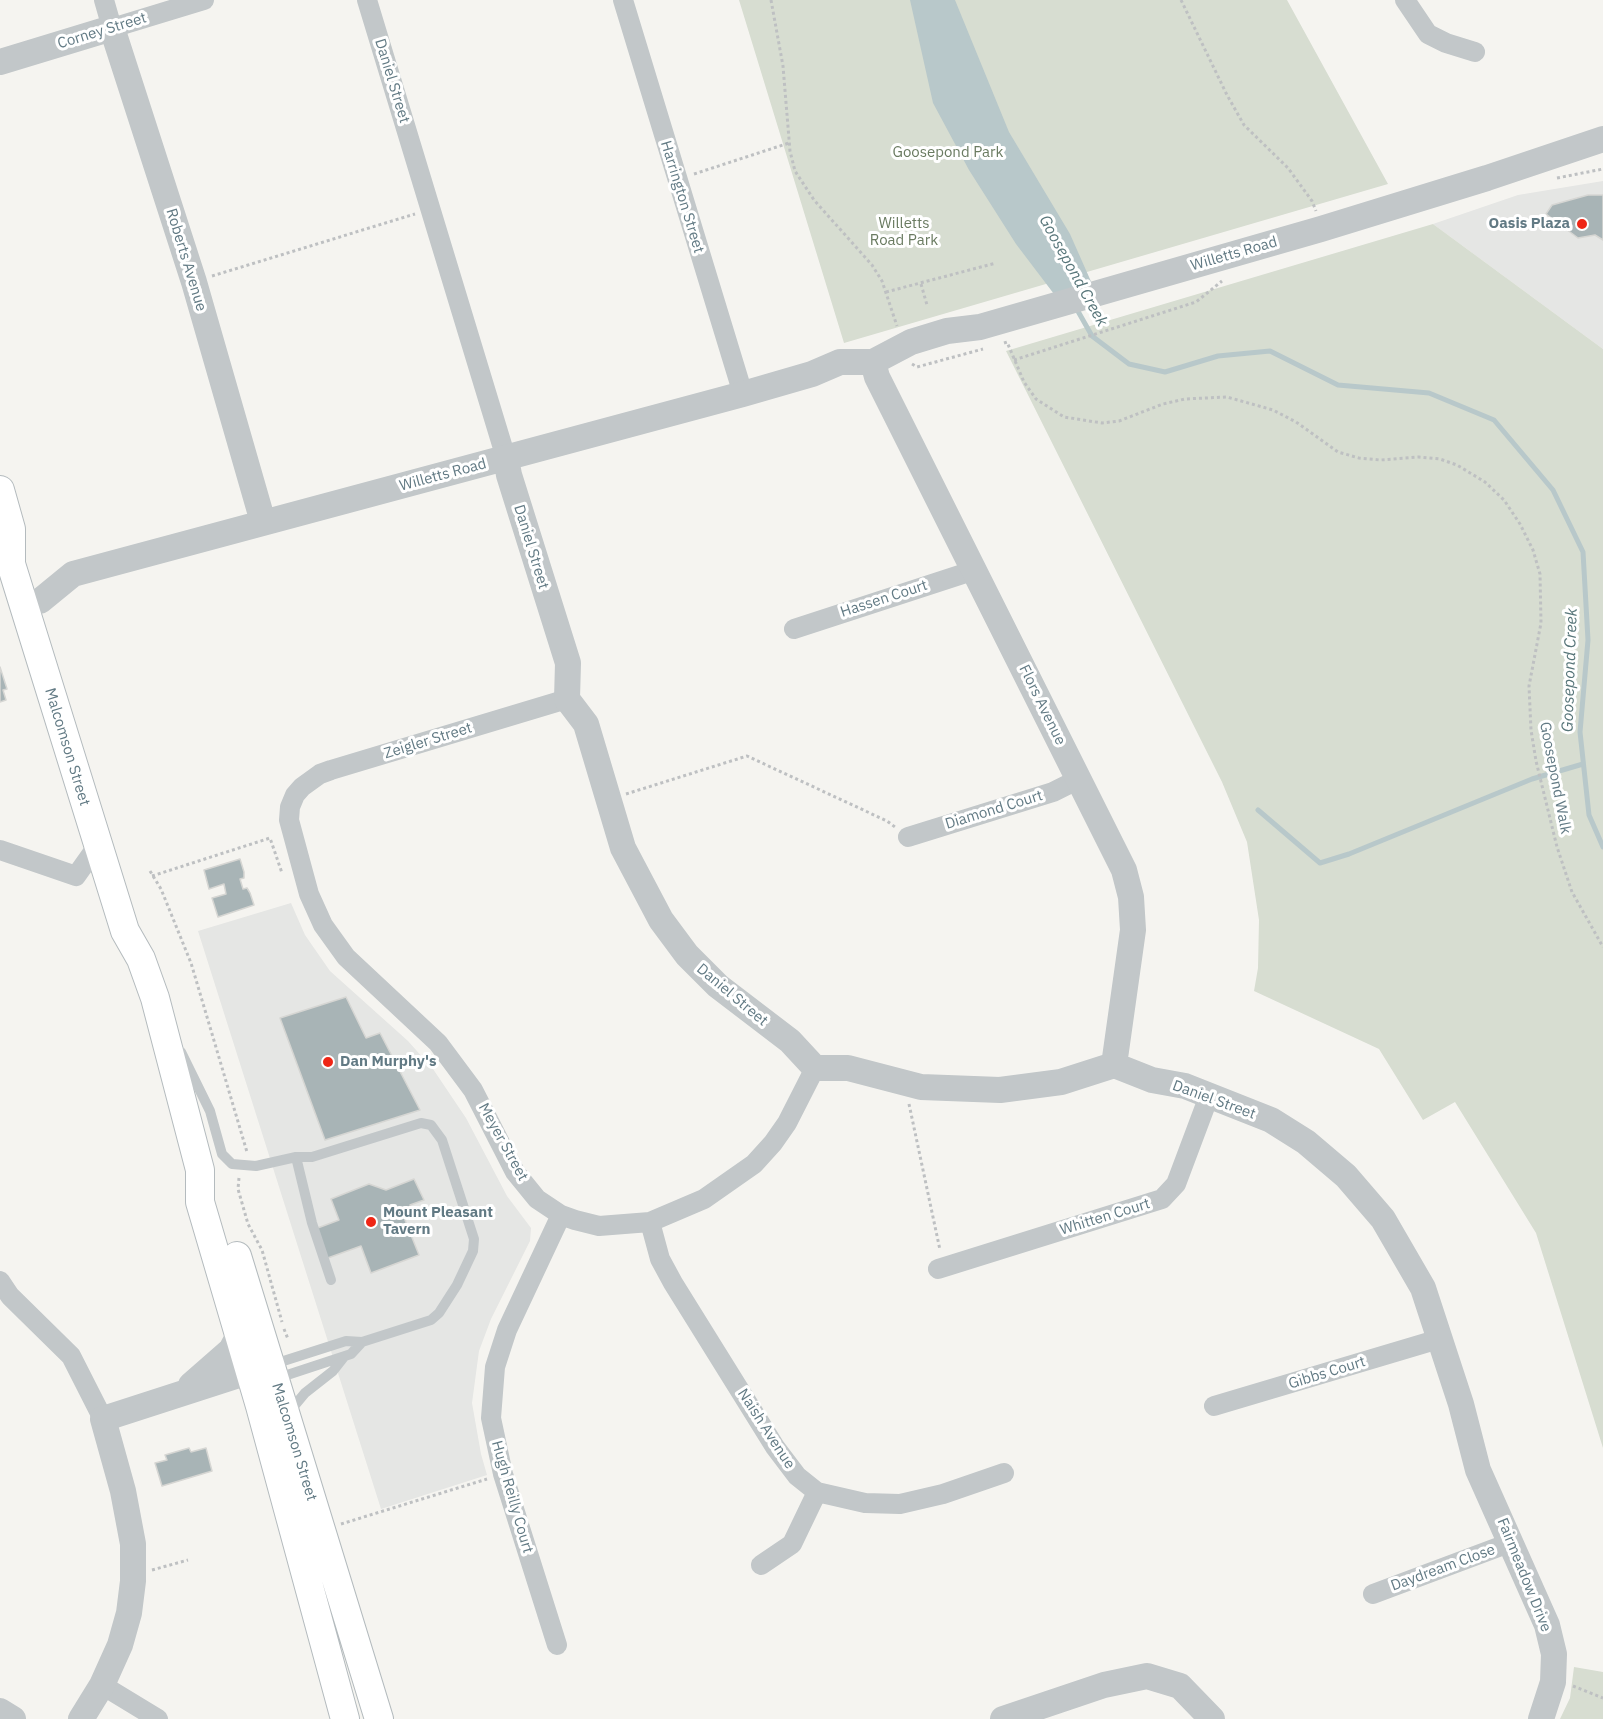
<!DOCTYPE html>
<html>
<head>
<meta charset="utf-8">
<style>
	body { margin:0 }
	canvas { display:block; background:#f5f4f0 }
</style>
</head>
<body>
<canvas width="1603" height="1719"></canvas>
<script>
const g = document.querySelector('canvas').getContext('2d');
g.lineJoin = 'round';
function fill(path, color) { g.fillStyle = color; g.fill(path, 'evenodd'); }
const shape = rows => new Path2D(rows.map(r => 'M' + r).join(''));
function strokePath(path, color, width, dash) { g.strokeStyle = color; g.lineWidth = width; g.lineCap = dash ? 'butt' : 'round'; g.setLineDash(dash || []); g.stroke(path); }
function write(font, color, halo, rows, align = 'center') {
  g.font = font + ' "IBM Plex Sans",sans-serif'; g.lineWidth = 6; g.setLineDash([]); g.textBaseline = 'middle'; g.strokeStyle = halo; g.fillStyle = color; for (const [text, x, y, turn = 0] of rows) {
    g.save(); g.translate(x, y); g.rotate((+turn || 0) * Math.PI / 180); g.textAlign = isNaN(turn) ? turn : align; if (halo) g.strokeText(text, 0, 0); g.fillText(text, 0, 0); g.restore();
  }
}
const built = shape([
	[1603,181,1603,349,1433,224,1518,195],
	[291,903,305,935,330,971,408,1041,433,1069,466,1118,507,1196,531,1228,530,1241,491,1319,479,1351,472,1403,481,1454,487,1475,381,1509,198,931]
]);
const green = shape([
	[739,0,1287,0,1388,184,844,343],
	[1433,224,1603,349,1603,1448,1536,1233,1455,1102,1423,1120,1379,1049,1254,991,1258,968,1259,920,1247,842,1222,782,1006,351],
	[1574,1667,1603,1672,1603,1719,1560,1719,1570,1698]
]);
const water = shape([
	[910,0,955,0,1009,132,1070,234,1093,286,1057,298,1016,244,969,170,933,103]
]);
const stream = shape([
	[1075,306,1092,336,1129,364,1165,372,1218,356,1270,351,1338,385,1429,393,1494,420,1553,490,1583,552,1588,640,1580,732,1589,815,1603,847],
	[1258,810,1320,863,1349,854,1532,779,1583,764]
]);
const building = shape([
	[1588,195,1603,195,1603,240,1595,235,1578,238,1546,214,1552,205,1588,195],
	[0,667,7,689,3,690,6,700,0,702,0,667],
	[240,859,244,872,244,878,240,879,243,889,247,888,250,893,254,905,218,917,212,898,226,894,224,884,209,889,204,870,240,859],
	[346,997,366,1038,380,1033,420,1110,325,1140,280,1018,346,997],
	[414,1179,424,1200,410,1205,414,1216,405,1220,419,1255,371,1273,361,1246,325,1259,315,1229,339,1220,331,1199,369,1184,386,1190,414,1179],
	[189,1448,191,1452,206,1448,212,1471,162,1486,155,1463,167,1460,165,1455,189,1448]
]);
const path = shape([
	[771,0,783,66,790,151,795,171,814,200,872,265,882,281,897,326],
	[1181,0,1227,95,1244,125,1288,168,1312,201,1316,211],
	[694,174,789,143],
	[1557,178,1603,169],
	[212,276,415,214],
	[921,284,927,305],
	[886,292,996,263],
	[1004,343,1007,342,1024,382,1036,399,1064,417,1102,423,1119,421,1163,404,1185,399,1227,397,1273,410,1296,422,1338,452,1359,458,1380,460,1419,457,1440,459,1457,465,1485,482,1504,500,1520,524,1533,550,1540,574,1541,623,1529,686,1531,730,1536,761,1557,847,1572,892,1603,947],
	[1014,360,1196,302,1222,281],
	[912,364,917,367,983,349],
	[626,794,747,756,887,821,895,827],
	[150,871,161,889,191,963,247,1152],
	[152,876,270,838,282,873],
	[909,1104,940,1250],
	[239,1178,238,1189,248,1224,262,1250,282,1322],
	[284,1329,288,1339],
	[341,1524,487,1479],
	[152,1570,188,1560],
	[1573,1686,1603,1698]
]);
const service = shape([
	[181,1052,210,1111,222,1154,232,1164,256,1166,296,1157,312,1157,421,1123,431,1125,442,1140,474,1239,473,1251,457,1285,439,1313,431,1320,362,1342,346,1341,271,1365],
	[296,1157,312,1223,331,1280],
	[275,1379,351,1354,362,1342],
	[290,1411,305,1393,333,1371,344,1357]
]);
const minor = shape([
	[104,0,112,28,204,0],
	[367,0,506,458],
	[623,0,743,394],
	[1405,0,1428,34,1446,43,1475,52],
	[794,629,975,570],
	[567,699,331,770,320,774,302,787,295,795,290,807,289,820,309,894,323,925,346,957,438,1043,473,1090,515,1172,537,1199,561,1215,575,1220,599,1226,650,1222,704,1199,754,1164,773,1143,787,1123,815,1068],
	[908,837,1053,792,1079,779],
	[0,850,76,876,98,845],
	[650,1222,660,1259,673,1283,775,1447,797,1476,817,1492,865,1503,900,1504,943,1494,1004,1473],
	[938,1269,1162,1199,1176,1184,1209,1096],
	[0,1281,10,1296,71,1356,103,1419],
	[1214,1406,1439,1339],
	[761,1565,792,1544,817,1492],
	[1373,1594,1512,1542],
	[557,1645,503,1474,491,1418,495,1367,507,1330,561,1215],
	[102,1685,158,1719]
]);
const tertiary = shape([
	[0,62,112,28,194,282,263,522],
	[873,362,877,377,1124,870,1131,897,1133,930,1114,1065],
	[506,458,509,475,568,663,567,699,586,724,623,848,661,920,687,955,718,986,790,1041,815,1068,848,1068,921,1087,1000,1090,1061,1082,1114,1065,1152,1080,1185,1086,1271,1120,1306,1142,1346,1176,1383,1219,1423,1288,1461,1404,1478,1470,1547,1625,1554,1654,1553,1682,1541,1719],
	[40,601,73,574,743,394,812,374,840,362,873,362,911,342,947,331,980,327,1321,229,1487,178,1603,139],
	[191,1385,231,1350,239,1335],
	[0,1711,13,1719],
	[81,1719,102,1685,120,1645,129,1613,133,1581,133,1544,123,1491,103,1419,270,1365],
	[1003,1719,1104,1685,1147,1676,1180,1686,1212,1719]
]);
const secondary = shape([
	[0,490,11,529,11,564,125,931,141,959,155,998,200,1170,200,1202,260,1406,345,1719],
	[237,1256,379,1719]
]);
const markers = [
	[1582,224,6,"#ef2616"],
	[328,1062,6,"#ef2616"],
	[371,1222,6,"#ef2616"]
];
const streetNames = [
	["Corney Street",102,31,-17],
	["Daniel Street",392,81,73],
	["Harrington Street",682,197,73],
	["Willetts Road",1234,254,-16],
	["Roberts Avenue",186,260,73],
	["Willetts Road",443,475,-15],
	["Daniel Street",531,547,73],
	["Hassen Court",884,599,-18],
	["Flors Avenue",1042,705,64],
	["Zeigler Street",428,741,-17],
	["Malcomson Street",67,747,73],
	["Goosepond Walk",1555,778,79],
	["Diamond Court",994,810,-17],
	["Daniel Street",732,995,40],
	["Daniel Street",1214,1100,20],
	["Meyer Street",503,1142,61],
	["Whitten Court",1105,1217,-17],
	["Gibbs Court",1327,1373,-17],
	["Naish Avenue",766,1429,57],
	["Malcomson Street",294,1442,73],
	["Hugh Reilly Court",512,1497,74],
	["Daydream Close",1443,1568,-20],
	["Fairmeadow Drive",1524,1575,68]
];
const parkNames = [
	["Goosepond Park",948,153],
	["Willetts",904,224],
	["Road Park",904,241]
];
const poiNames = [
	["Oasis Plaza",1570,224,"right"],
	["Dan Murphy's",340,1062],
	["Mount Pleasant",383,1213],
	["Tavern",383,1230]
];
const waterNames = [
	["Goosepond Creek",1073,271,61],
	["Goosepond Creek",1570,670,-88]
];
fill(built, '#e5e6e4');
fill(green, '#d7ddd1');
fill(water, '#b8c8ca');
strokePath(stream, '#b8c8ca', 5);
fill(building, '#a8b4b6');
strokePath(building, '#d6d6d3', 1.5);
strokePath(secondary, '#b4bbbe', 30);
strokePath(path, '#bec0c2', 3, [3, 3]);
strokePath(service, '#c2c7c9', 10);
strokePath(minor, '#c2c7c9', 20);
strokePath(tertiary, '#c2c7c9', 26);
strokePath(secondary, '#fff', 28);
for (const [x, y, r, color] of markers) { const dot = new Path2D(); dot.arc(x, y, r, 0, 2 * Math.PI); g.fillStyle = color; g.fill(dot); strokePath(dot, '#fff', 2); }
write('15px', '#627a84', '#fff', streetNames);
write('15px', '#6a7b61', '#fff', parkNames);
write('bold 15px', '#627a84', '#fff', poiNames, 'left');
write('italic 16px', '#58767a', '#fff', waterNames);
</script>
</body>
</html>
